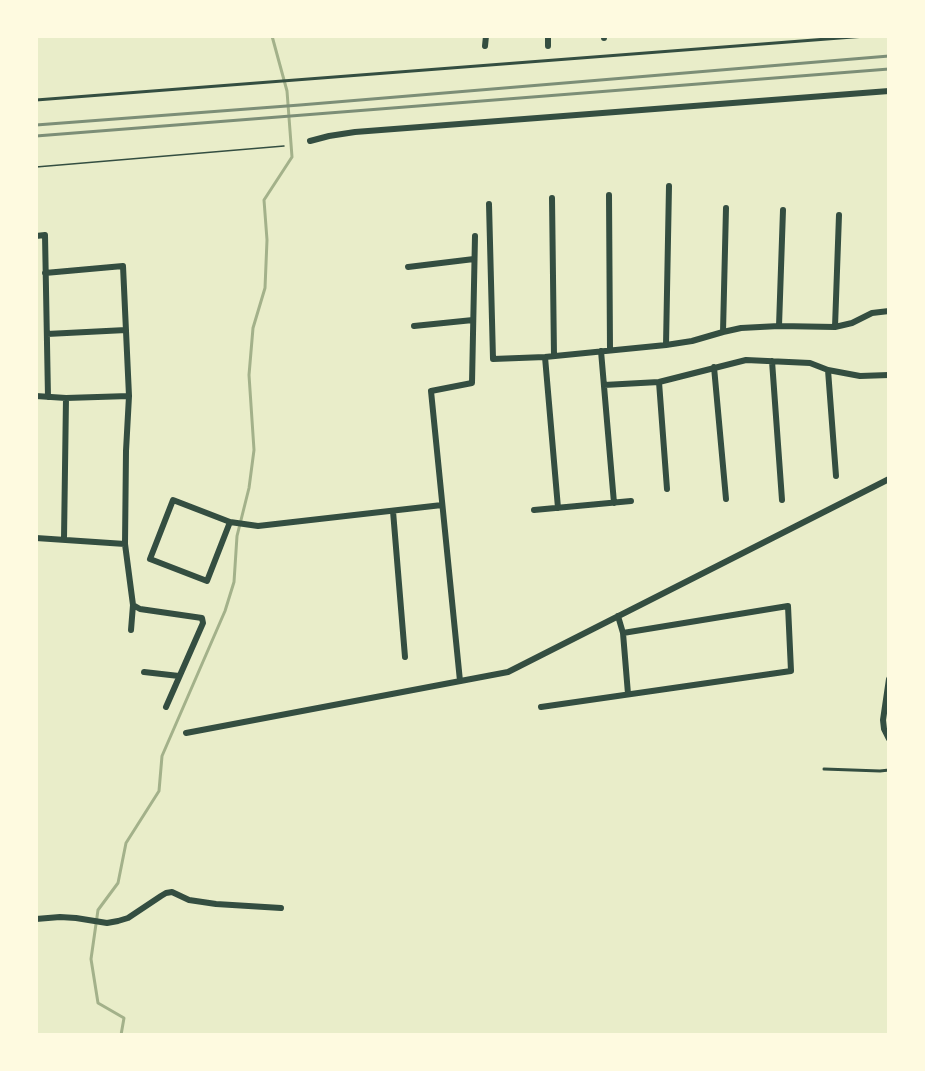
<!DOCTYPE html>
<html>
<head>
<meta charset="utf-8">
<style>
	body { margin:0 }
	#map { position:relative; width:925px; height:1071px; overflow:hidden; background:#e9edc9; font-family:"Work Sans",sans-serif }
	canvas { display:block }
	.frame { position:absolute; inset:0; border:38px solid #fefae0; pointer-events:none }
</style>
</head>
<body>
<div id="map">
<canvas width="925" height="1071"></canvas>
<div class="frame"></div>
</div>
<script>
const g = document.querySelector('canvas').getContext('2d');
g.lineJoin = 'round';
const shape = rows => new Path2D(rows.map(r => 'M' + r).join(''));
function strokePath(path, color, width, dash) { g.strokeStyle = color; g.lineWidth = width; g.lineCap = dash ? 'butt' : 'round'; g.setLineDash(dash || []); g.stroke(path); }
const stream = shape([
	[121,1035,124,1018,98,1003,91,959,98,910,118,883,126,843,159,791,162,756,225,611,234,582,237,536,249,488,254,450,249,375,253,328,265,288,267,240,264,200,292,157,287,91,272,36]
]);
const path = shape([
	[36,167,284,146]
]);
const service = shape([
	[36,100,866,36],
	[824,769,880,771,889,770]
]);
const minor = shape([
	[604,36,604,38],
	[485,46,486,36],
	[548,46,548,36],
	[310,141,329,136,355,132,889,91],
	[609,195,610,350],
	[552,198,554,356],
	[489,204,493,359,545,357,666,345,692,341,723,332,741,328,779,326,835,327,852,323,872,313,889,311],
	[36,236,45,235,48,397],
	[408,267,474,259],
	[45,273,123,266,129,396,126,451,125,544,133,605,140,609,202,618,203,623,166,707],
	[414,326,473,320],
	[779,326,783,210],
	[835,327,839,215],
	[723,332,726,208],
	[47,334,126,330],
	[666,345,669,186],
	[601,351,614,503],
	[545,357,558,508],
	[772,361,782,500],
	[714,367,726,499],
	[828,370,836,476],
	[659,382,667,489],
	[604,385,659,382,746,360,810,363,828,370,860,376,889,375],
	[36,396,66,398,129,396],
	[173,500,230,522,207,581,150,559,173,500],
	[534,510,631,501],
	[393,511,405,657],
	[230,522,258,526,442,505],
	[36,538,125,544],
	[64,539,66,398],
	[618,616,623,633,628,694],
	[131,630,133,605],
	[144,672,179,676],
	[889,679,883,720,884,729,889,739],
	[460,681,431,391,472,383,475,236],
	[541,707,791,671,788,606,623,633],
	[186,733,508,672,889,479],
	[36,919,60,917,76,918,107,923,118,921,128,918,161,896,166,893,172,892,189,900,216,904,281,908]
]);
const rail = shape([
	[36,125,300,105,889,56],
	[36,136,889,69]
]);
strokePath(stream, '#a3b18a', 3);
strokePath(path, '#344e41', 1.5);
strokePath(service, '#344e41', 3);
strokePath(minor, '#344e41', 6);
strokePath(rail, '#7c8e77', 3);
</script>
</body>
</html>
